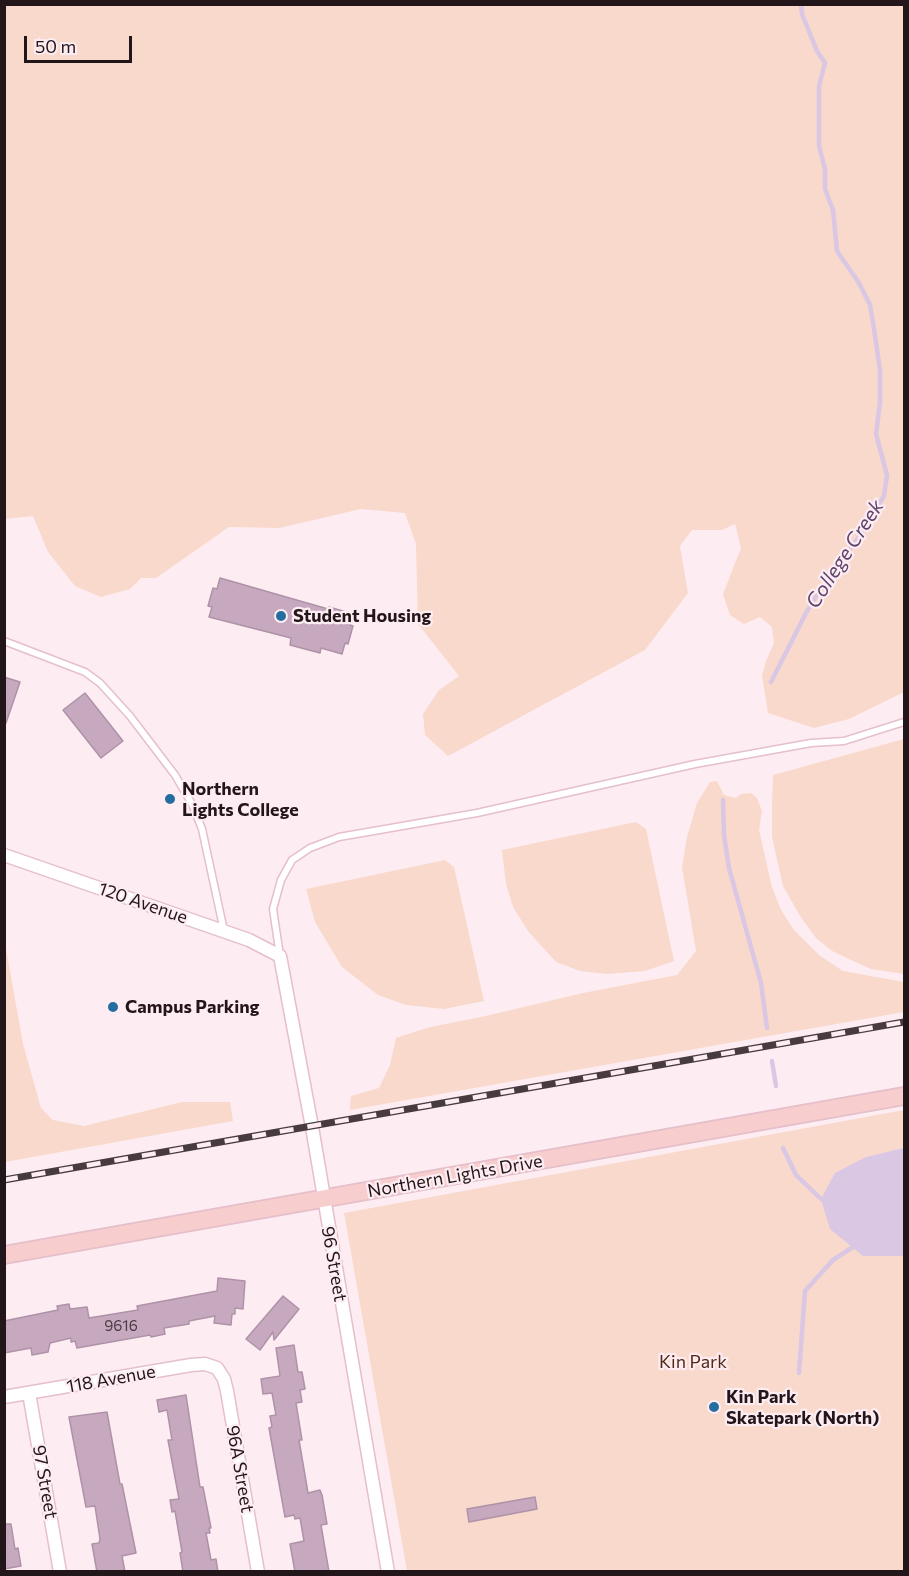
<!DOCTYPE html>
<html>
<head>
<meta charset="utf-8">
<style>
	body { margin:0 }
	#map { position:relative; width:909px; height:1576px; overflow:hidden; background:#fdedf2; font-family:Commissioner,sans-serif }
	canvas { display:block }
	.frame { position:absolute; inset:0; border:6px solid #23161a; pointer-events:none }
	.scale { position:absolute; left:24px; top:36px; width:108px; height:27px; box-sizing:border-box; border:3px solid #23161a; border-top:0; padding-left:8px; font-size:18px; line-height:21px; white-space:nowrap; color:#23161a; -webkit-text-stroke:4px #fdedf2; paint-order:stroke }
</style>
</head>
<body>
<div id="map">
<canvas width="909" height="1576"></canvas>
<div class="frame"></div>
<div class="scale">50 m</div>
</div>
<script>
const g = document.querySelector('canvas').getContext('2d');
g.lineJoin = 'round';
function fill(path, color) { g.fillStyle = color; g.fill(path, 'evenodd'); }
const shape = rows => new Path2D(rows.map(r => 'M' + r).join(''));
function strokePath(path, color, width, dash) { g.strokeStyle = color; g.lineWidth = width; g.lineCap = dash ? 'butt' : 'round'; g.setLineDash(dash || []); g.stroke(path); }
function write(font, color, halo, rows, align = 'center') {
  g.font = font + ' Commissioner,sans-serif'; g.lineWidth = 4.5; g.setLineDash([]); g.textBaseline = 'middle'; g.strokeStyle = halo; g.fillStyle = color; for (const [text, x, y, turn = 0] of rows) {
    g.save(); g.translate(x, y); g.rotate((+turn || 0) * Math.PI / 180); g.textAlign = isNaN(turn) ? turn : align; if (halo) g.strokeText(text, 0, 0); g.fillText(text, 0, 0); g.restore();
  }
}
const green = shape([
	[5,4,904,5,904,692,849,719,814,728,768,713,762,676,766,661,774,643,772,627,760,617,744,624,730,615,723,594,741,548,735,524,722,530,692,530,680,546,688,593,645,650,448,756,425,735,423,714,439,690,459,676,418,624,416,544,405,513,361,509,279,528,229,527,156,578,141,578,130,589,101,597,75,586,48,552,33,516,5,519],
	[904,739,904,974,871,969,851,960,832,951,816,938,800,916,783,886,772,837,772,805,773,775],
	[717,781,724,795,736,798,741,794,751,793,757,798,762,811,759,830,772,887,781,910,794,930,819,955,843,971,904,982,904,1012,350,1110,351,1096,379,1088,390,1065,396,1038,430,1027,481,1017,583,993,677,975,696,951,682,867,687,837,697,803,710,782],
	[636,822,646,829,674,961,645,971,606,974,580,971,556,962,528,931,513,907,506,884,502,850],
	[445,860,454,867,484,1001,444,1009,406,1005,378,995,342,967,315,922,306,889],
	[5,943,23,1044,41,1108,53,1120,84,1126,182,1102,230,1102,233,1121,5,1162],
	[904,1110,904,1571,407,1571,344,1213]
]);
const water = shape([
	[904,1148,904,1256,863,1256,830,1229,821,1199,835,1173,866,1157]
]);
const stream = shape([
	[771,682,806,613,821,588,858,538,884,496,887,475,876,434,880,403,880,370,874,329,870,305,859,283,837,251,833,210,825,189,825,169,819,146,819,86,825,63,817,51,802,14,801,4],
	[723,800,724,835,729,868,761,983,767,1028],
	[772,1061,776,1086],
	[783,1148,796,1175,821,1199],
	[799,1373,805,1291,833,1260,853,1247]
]);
const building = shape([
	[220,578,328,609,329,607,353,614,350,625,353,626,348,644,345,643,342,654,321,648,320,653,290,645,291,638,209,617,212,607,208,606,213,588,217,589,220,578],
	[4,677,20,682,6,723,4,722,4,677],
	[85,693,123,741,101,758,63,710,85,693],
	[218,1278,245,1281,243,1309,235,1308,235,1314,232,1314,231,1325,214,1323,215,1316,189,1321,189,1324,164,1328,165,1334,151,1337,150,1335,77,1348,75,1341,71,1342,71,1338,50,1343,48,1352,32,1355,31,1348,4,1353,4,1321,58,1310,57,1306,69,1304,70,1309,87,1307,89,1318,138,1310,137,1306,217,1291,218,1278],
	[283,1296,299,1309,274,1340,273,1332,260,1350,246,1339,283,1296],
	[294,1345,298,1372,302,1372,305,1389,300,1390,302,1402,296,1403,302,1440,299,1440,308,1493,320,1490,322,1495,327,1524,321,1525,329,1572,295,1572,290,1544,304,1541,300,1518,295,1519,294,1515,285,1517,269,1428,272,1427,270,1416,276,1415,272,1393,263,1394,261,1379,280,1376,276,1348,294,1345],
	[186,1395,200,1487,203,1487,211,1528,209,1528,210,1533,206,1533,211,1560,216,1559,218,1572,183,1572,180,1553,182,1552,175,1511,172,1512,170,1500,179,1499,168,1440,172,1440,167,1410,159,1412,157,1400,186,1395],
	[107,1412,120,1484,122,1484,136,1553,122,1556,125,1572,97,1572,92,1544,99,1543,100,1539,95,1506,86,1507,69,1417,107,1412],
	[535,1497,537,1509,469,1522,467,1509,535,1497],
	[4,1524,11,1524,15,1549,18,1548,21,1566,4,1569,4,1524]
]);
const service = shape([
	[4,641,85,672,100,683,130,716,175,775,192,804,202,829,224,931],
	[280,956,273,909,281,880,292,860,310,848,339,837,477,813,695,764,811,743,844,741,904,722]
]);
const minor = shape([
	[4,855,249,940,280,956,312,1127,388,1572],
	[29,1393,60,1572],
	[4,1397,191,1365,205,1364,217,1368,224,1379,227,1391,258,1572]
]);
const secondary = shape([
	[4,1255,904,1096]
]);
const rail = shape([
	[4,1180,904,1022]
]);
const markers = [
	[281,616,6,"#256da1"],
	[170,799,6,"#256da1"],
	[113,1007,6,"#256da1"],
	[714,1407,6,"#256da1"]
];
const numberNames = [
	["9616",121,1326]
];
const poiNames = [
	["Student Housing",293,616],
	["Northern",182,789],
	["Lights College",182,810],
	["Campus Parking",125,1007],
	["Kin Park",726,1397],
	["Skatepark (North)",726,1418]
];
const streetNames = [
	["120 Avenue",143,903,19],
	["Northern Lights Drive",455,1176,-10],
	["96 Street",334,1264,80],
	["118 Avenue",111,1379,-10],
	["96A Street",240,1469,80],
	["97 Street",45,1482,80]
];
const parkNames = [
	["Kin Park",693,1362]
];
const waterNames = [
	["College Creek",845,554,-57]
];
fill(green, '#f8d9cc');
fill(water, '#d9c7e4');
strokePath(stream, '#d9c7e4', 4.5);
fill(building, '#c7a9bf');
strokePath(building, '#af92a7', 1.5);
strokePath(service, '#e5bfca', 9);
strokePath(minor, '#e5bfca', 15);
strokePath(secondary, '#e5bfca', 20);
strokePath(service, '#fff', 6);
strokePath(minor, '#fff', 12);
strokePath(secondary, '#f8cdce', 16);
strokePath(rail, '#483b3f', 7);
strokePath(rail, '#fdedf2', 4.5, [14]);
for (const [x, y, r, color] of markers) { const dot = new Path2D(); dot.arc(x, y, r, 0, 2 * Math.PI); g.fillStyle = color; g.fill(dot); strokePath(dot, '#fdedf2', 2); }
write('15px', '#4c3b43', null, numberNames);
write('bold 18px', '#23161a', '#fdedf2', poiNames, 'left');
write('18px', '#23161a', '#fdedf2', streetNames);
write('18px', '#542812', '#fdedf2', parkNames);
write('italic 20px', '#5e436c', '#fdedf2', waterNames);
</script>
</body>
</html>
